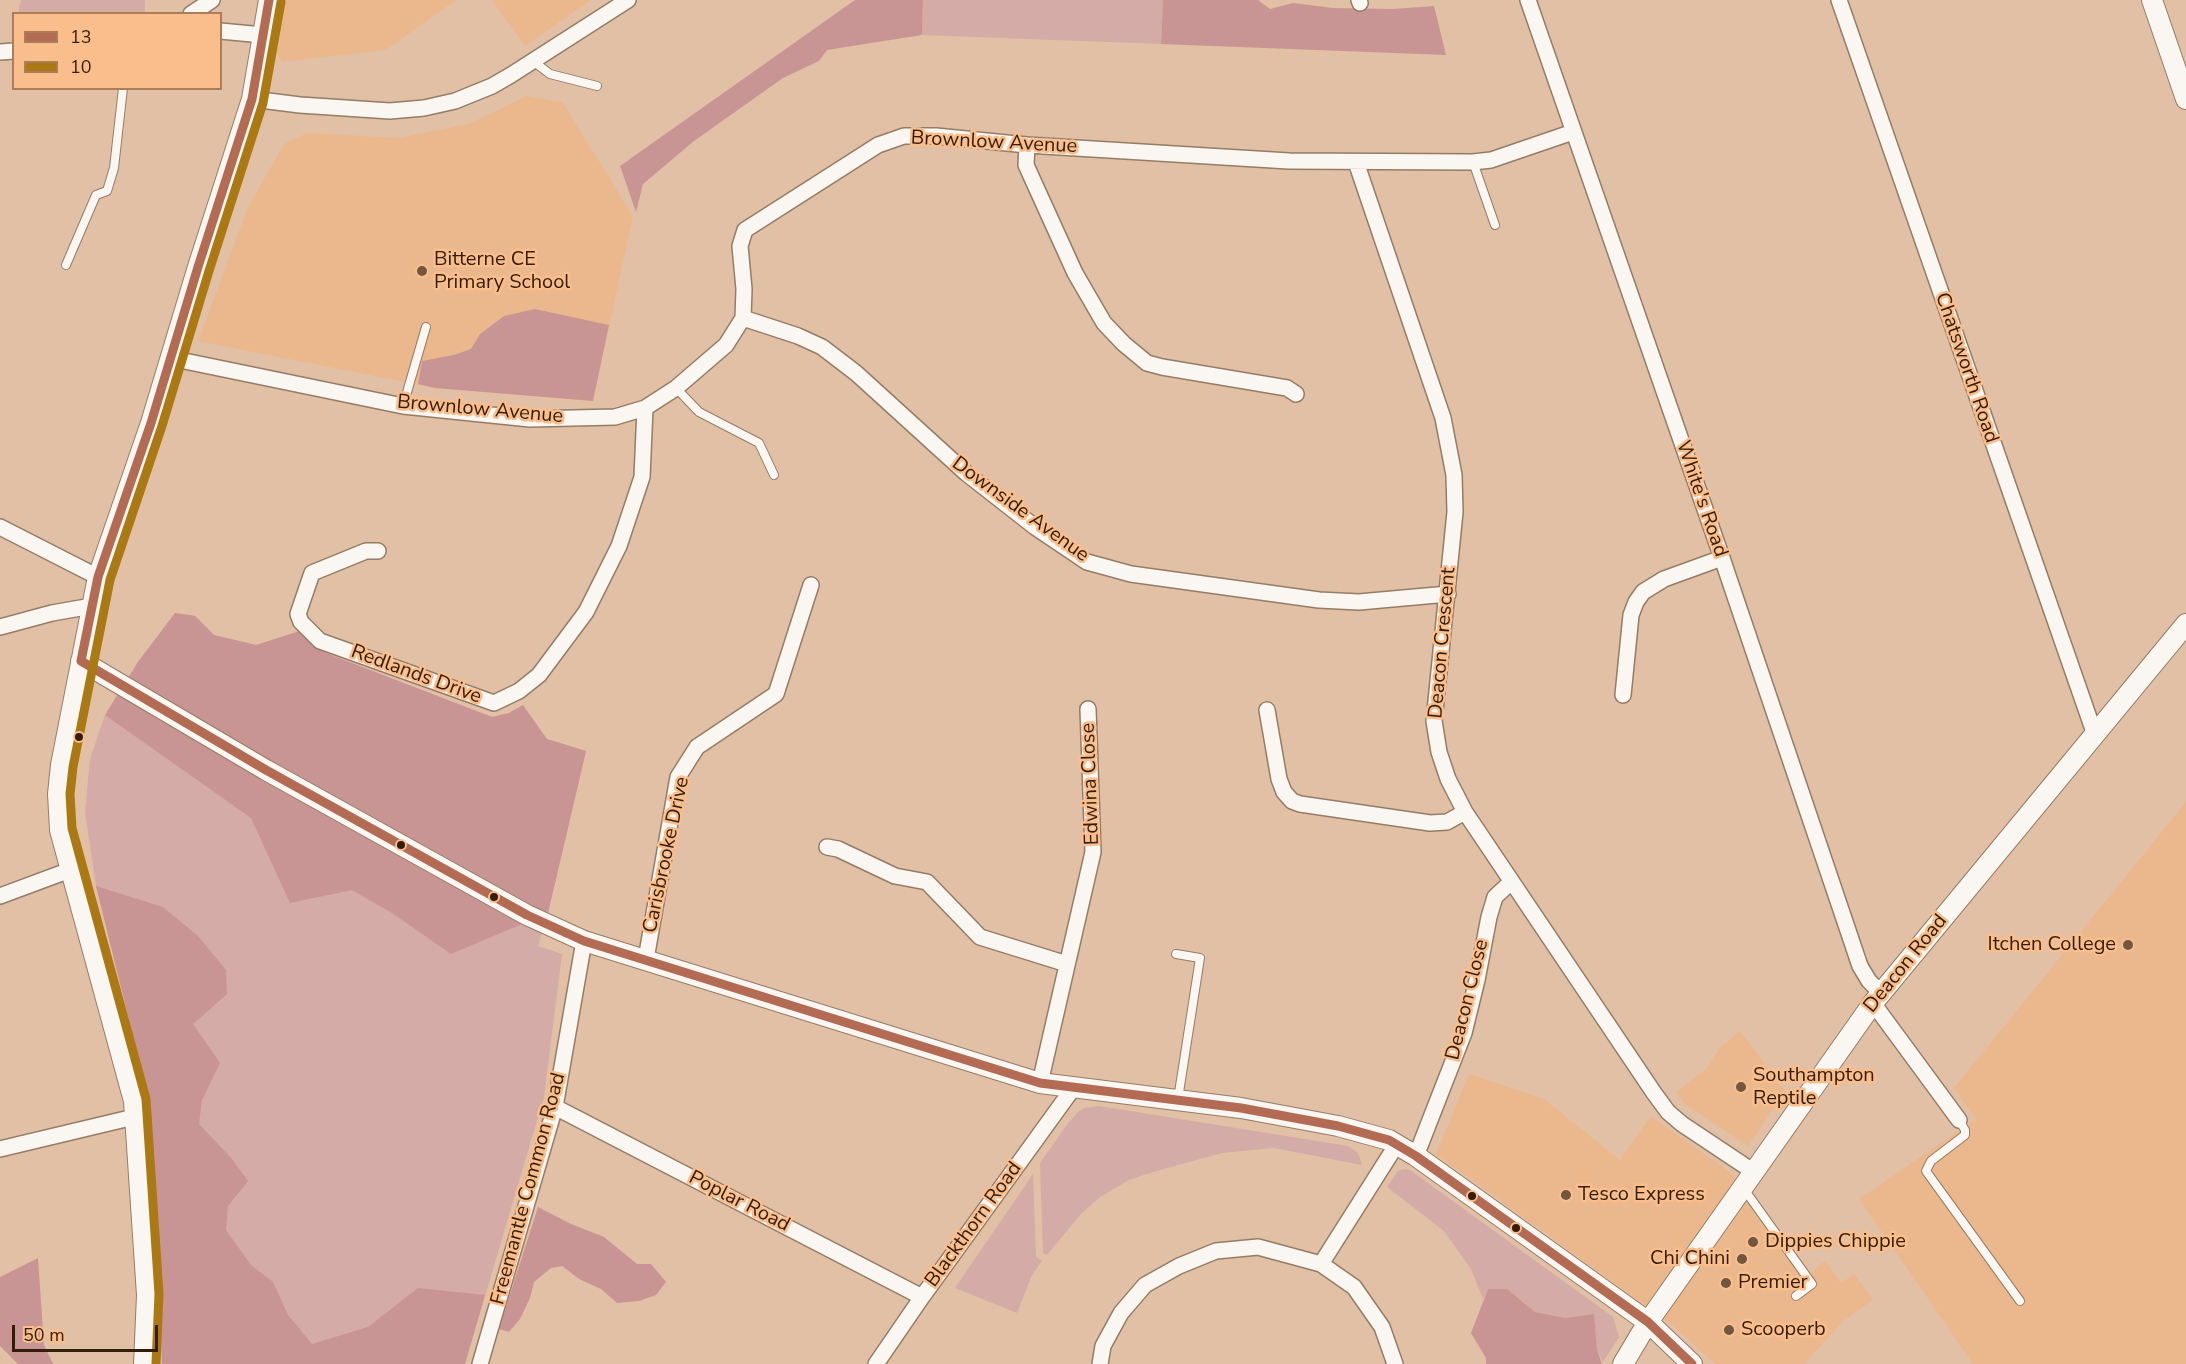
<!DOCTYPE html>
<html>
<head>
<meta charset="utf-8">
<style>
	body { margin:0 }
	#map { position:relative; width:2186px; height:1364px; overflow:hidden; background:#e1c0a5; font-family:"Nunito Sans",sans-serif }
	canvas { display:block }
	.legend { position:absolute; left:12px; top:12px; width:210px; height:78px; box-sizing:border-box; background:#fabe8c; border:2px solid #ab7e58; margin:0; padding:8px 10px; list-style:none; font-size:18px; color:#341d09 }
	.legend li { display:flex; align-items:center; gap:12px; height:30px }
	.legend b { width:30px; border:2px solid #ab7e58 }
	.scale { position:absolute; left:12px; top:1325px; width:146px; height:27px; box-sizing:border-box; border:3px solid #341d09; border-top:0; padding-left:8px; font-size:18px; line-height:21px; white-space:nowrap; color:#341d09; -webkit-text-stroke:4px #fabe8c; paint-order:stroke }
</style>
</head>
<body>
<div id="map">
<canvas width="2186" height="1364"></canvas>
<ul class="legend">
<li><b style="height:8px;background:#b46b53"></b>13</li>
<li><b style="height:8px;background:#aa7913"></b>10</li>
</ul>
<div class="scale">50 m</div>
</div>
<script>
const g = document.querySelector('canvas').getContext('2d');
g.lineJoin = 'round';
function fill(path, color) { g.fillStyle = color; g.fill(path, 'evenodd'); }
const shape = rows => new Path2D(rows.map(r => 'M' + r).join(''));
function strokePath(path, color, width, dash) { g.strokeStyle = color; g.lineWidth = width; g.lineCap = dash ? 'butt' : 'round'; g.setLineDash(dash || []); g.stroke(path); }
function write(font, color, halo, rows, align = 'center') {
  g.font = font + ' "Nunito Sans",sans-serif'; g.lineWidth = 5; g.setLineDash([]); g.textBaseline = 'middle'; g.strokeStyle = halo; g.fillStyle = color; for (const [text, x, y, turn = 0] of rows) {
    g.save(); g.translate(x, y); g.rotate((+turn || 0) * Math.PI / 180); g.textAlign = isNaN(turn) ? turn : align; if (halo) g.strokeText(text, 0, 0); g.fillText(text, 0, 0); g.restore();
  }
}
const built = shape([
	[285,0,456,0,386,50,282,62,276,52],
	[492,0,591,0,525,46],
	[526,96,562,102,633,216,593,401,435,388,198,341,248,207,284,144,307,133,399,138,469,124],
	[2186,802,2186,1364,1973,1364,1859,1199,1976,1119,1954,1088],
	[1740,1031,1785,1091,1748,1146,1686,1105,1676,1092,1707,1068,1720,1048],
	[1469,1074,1544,1099,1620,1160,1651,1116,1732,1174,1805,1277,1825,1261,1841,1283,1854,1274,1873,1300,1843,1321,1804,1364,1715,1364,1671,1324,1436,1154]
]);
const green = shape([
	[21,0,145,0,145,12,18,13],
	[923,0,1163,0,1161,44,922,35],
	[175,613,195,616,214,635,256,645,300,631,326,653,492,717,509,713,523,705,543,738,586,751,548,913,538,946,562,954,544,1097,465,1364,162,1364,149,1101,96,886,85,812,90,759,105,715,138,662],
	[1099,1106,1348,1146,1358,1153,1362,1165,1274,1148,1222,1153,1153,1172,1129,1180,1100,1197,1080,1215,1047,1255,1043,1253,1040,1163,1068,1123,1078,1112,1084,1108],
	[1404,1169,1410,1170,1613,1317,1619,1337,1603,1362,1597,1349,1593,1314,1565,1318,1535,1312,1507,1289,1488,1289,1483,1299,1471,1269,1444,1231,1387,1187,1398,1171],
	[1033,1174,1036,1257,1042,1261,1032,1275,1017,1313,955,1288]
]);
const forest = shape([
	[855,0,923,0,922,35,827,50,819,61,783,78,694,141,643,184,636,212,620,166],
	[1163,0,1258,0,1270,9,1293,3,1333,8,1393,9,1434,6,1446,55,1161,44],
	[535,309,609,325,593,401,435,388,418,384,422,361,454,355,471,349,480,334,504,316],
	[175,613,195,616,214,635,256,645,300,631,326,653,492,717,509,713,523,705,547,739,586,751,548,913,451,954,392,913,352,890,290,903,251,818,105,715,138,662],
	[96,886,163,907,198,936,226,970,227,994,193,1024,220,1063,202,1100,199,1124,232,1159,248,1181,228,1206,226,1230,251,1265,273,1282,288,1315,312,1344,368,1327,418,1288,485,1295,465,1364,162,1364,149,1101],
	[538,1207,571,1224,604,1237,637,1264,651,1264,666,1282,656,1295,639,1301,617,1303,601,1289,579,1279,562,1266,551,1268,534,1282,530,1298,520,1319,509,1332,499,1329],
	[38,1258,44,1345,53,1364,18,1364,0,1346,0,1277],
	[1488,1289,1507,1289,1535,1312,1565,1318,1594,1314,1597,1349,1602,1364,1486,1364,1486,1358,1471,1333]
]);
const service = shape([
	[533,61,550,74,597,86],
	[1473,162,1495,225],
	[66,265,96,195,107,191,114,168,123,88],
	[676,388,699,412,759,443,774,475],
	[403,406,426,327],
	[1176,954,1200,958,1178,1099],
	[1959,1120,1965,1130,1965,1135,1931,1161,1926,1171,2020,1301],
	[1744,1189,1812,1284,1796,1296]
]);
const minor = shape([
	[1359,0,1360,3],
	[1528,0,1722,558,1860,966,1869,981,1881,993],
	[1839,0,2095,735],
	[191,14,212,0],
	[220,31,263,35],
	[0,52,14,51],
	[252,99,300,105,390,111,424,108,455,101,492,86,511,75,628,0],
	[1027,145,1026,165,1075,273,1104,323,1124,344,1147,363,1162,367,1287,388,1296,394],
	[1356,162,1443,418,1454,475,1455,512,1434,721,1439,752,1448,779,1465,812,1654,1093,1668,1112,1682,1124,1754,1172],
	[743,318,798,336,822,347,856,373,966,473,1035,527,1087,562,1131,574,1319,600,1359,602,1448,594],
	[170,358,403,406,530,419,615,417,645,408,676,388,726,345,743,318,744,289,740,246,745,230,878,145,904,136,936,136,1027,145,1289,161,1473,162,1491,160,1573,132],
	[0,527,98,577],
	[378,551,366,551,312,573,298,614,301,622,320,641,494,703,519,691,539,675,586,612,619,546,642,477,645,408],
	[0,627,52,613,92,606],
	[1623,695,1631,615,1636,602,1643,592,1664,579,1722,558],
	[1267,710,1279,779,1284,792,1292,801,1300,804,1430,823,1447,822,1465,812],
	[827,847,838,849,895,876,927,882,980,937,1067,964],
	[0,896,70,870],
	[646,959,678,777,697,747,776,694,811,585],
	[1873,1003,1959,1120],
	[1040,1083,1093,852,1088,709],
	[555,1107,922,1297],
	[0,1149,134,1117],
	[1416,1156,1464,1033,1477,980,1489,917,1495,897,1511,882],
	[1321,1264,1354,1287,1382,1327,1395,1364],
	[480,1364,555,1107,584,941],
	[876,1364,922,1297,1074,1087],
	[1100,1364,1103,1346,1121,1313,1145,1285,1179,1266,1216,1251,1258,1247,1321,1264,1397,1144]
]);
const tertiary = shape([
	[2152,0,2186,99],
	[81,661,266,770,527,915,584,941,1040,1083,1241,1108,1338,1126,1389,1140,1416,1156,1648,1322,1692,1364],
	[144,1364,147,1295,134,1101,60,830,58,794,61,765,98,577,151,423,198,267,252,99,269,0],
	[1623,1364,1648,1322,1873,1003,2186,624]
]);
const bus1 = shape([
	[81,661,266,770,527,915,584,941,1040,1083,1241,1108,1338,1126,1389,1140,1416,1156,1648,1322,1692,1364],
	[81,661,98,577,151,423,198,267,252,99,269,0]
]);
const bus2 = shape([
	[156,1364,159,1294,146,1099,72,828,70,794,73,767,110,580,162,426,209,271,263,103,281,2]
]);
const markers = [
	[422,271,6,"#715640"],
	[79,737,5,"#341d09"],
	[401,845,5,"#341d09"],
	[494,897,5,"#341d09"],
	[2128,945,6,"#715640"],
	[1741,1087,6,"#715640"],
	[1566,1195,6,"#715640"],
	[1472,1196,5,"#341d09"],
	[1516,1228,5,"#341d09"],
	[1753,1242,6,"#715640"],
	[1742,1259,6,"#715640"],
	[1726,1283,6,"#715640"],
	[1729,1330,6,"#715640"]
];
const streetNames = [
	["Brownlow Avenue",994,143,3],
	["Chatsworth Road",1966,368,71],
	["Brownlow Avenue",480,410,5],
	["White's Road",1701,499,71],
	["Downside Avenue",1020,510,36],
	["Deacon Crescent",1443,643,-85],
	["Redlands Drive",416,675,20],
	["Edwina Close",1091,784,-92],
	["Carisbrooke Drive",667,855,-78],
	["Deacon Road",1906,964,-51],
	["Deacon Close",1468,1000,-76],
	["Freemantle Common Road",529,1189,-75],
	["Poplar Road",739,1202,27],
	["Blackthorn Road",974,1225,-54]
];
const poiNames = [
	["Bitterne CE",434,260],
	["Primary School",434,283],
	["Itchen College",2116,945,"right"],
	["Southampton",1753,1076],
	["Reptile",1753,1099],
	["Tesco Express",1578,1195],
	["Dippies Chippie",1765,1242],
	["Chi Chini",1730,1259,"right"],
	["Premier",1738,1283],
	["Scooperb",1741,1330]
];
fill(built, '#ebb88d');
fill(green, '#d4aba6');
fill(forest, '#c99594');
strokePath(service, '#957c65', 10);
strokePath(minor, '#957c65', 18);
strokePath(tertiary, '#957c65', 22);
strokePath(service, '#faf6f2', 8);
strokePath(minor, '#faf6f2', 15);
strokePath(tertiary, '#faf6f2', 20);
strokePath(bus1, '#b46b53', 9);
strokePath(bus2, '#aa7913', 9);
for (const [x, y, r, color] of markers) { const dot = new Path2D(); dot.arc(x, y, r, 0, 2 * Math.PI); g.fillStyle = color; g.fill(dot); strokePath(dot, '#fabe8c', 2); }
write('20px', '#341d09', '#fabe8c', streetNames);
write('20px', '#341d09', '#fabe8c', poiNames, 'left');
</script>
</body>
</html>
